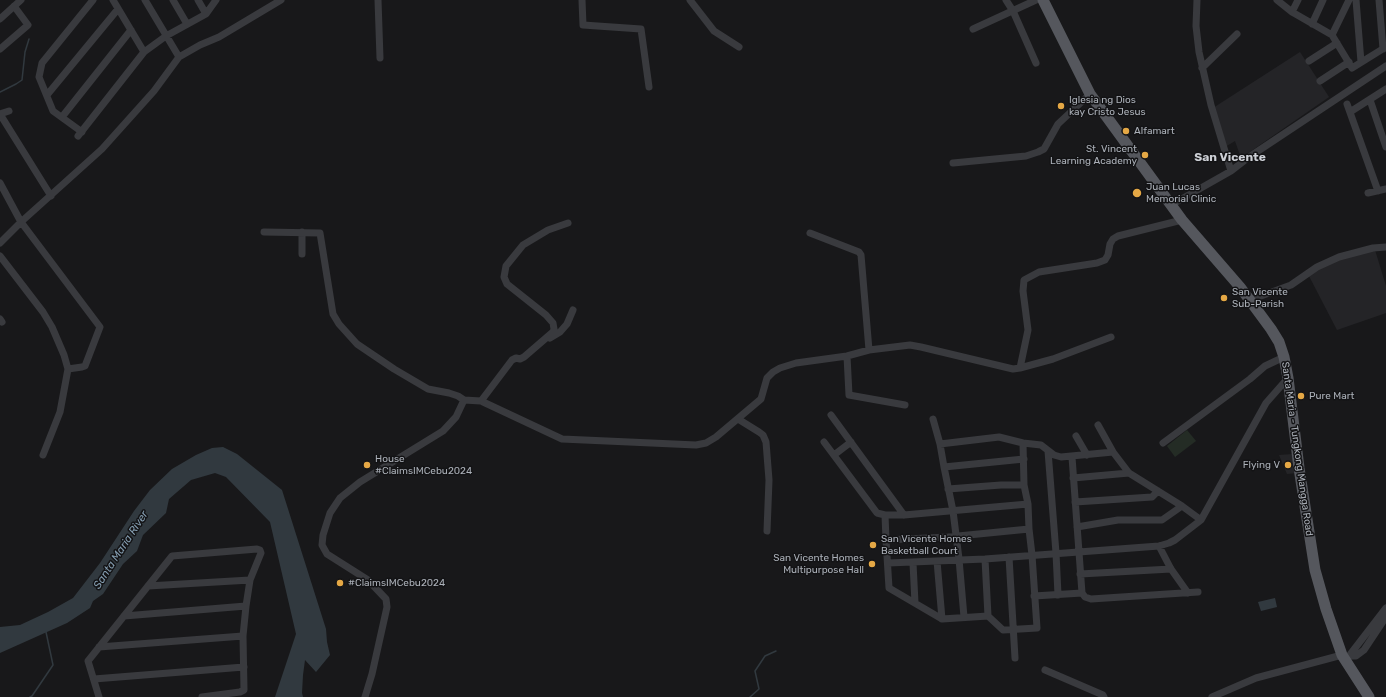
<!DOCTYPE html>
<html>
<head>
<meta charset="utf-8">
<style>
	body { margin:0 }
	canvas { display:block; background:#18181a }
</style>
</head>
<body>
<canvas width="1386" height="697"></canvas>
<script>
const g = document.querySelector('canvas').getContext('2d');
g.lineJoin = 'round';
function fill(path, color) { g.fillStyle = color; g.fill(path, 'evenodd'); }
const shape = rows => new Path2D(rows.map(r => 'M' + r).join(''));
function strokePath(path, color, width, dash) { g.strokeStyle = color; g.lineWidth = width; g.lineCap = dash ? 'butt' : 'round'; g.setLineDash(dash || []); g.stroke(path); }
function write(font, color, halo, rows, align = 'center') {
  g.font = font + ' Rubik,sans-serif'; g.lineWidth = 3; g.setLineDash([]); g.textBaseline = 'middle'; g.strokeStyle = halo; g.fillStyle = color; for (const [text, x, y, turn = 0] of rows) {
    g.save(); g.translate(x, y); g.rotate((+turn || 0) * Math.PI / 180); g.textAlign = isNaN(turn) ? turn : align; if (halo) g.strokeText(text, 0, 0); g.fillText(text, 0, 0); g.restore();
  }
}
const built = shape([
	[1300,52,1329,97,1241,158,1235,141,1225,147,1213,108],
	[1375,250,1386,286,1386,313,1337,330,1309,276,1318,269,1341,258],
	[1293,454,1296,473,1287,474,1279,455]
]);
const green = shape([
	[1187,430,1196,441,1175,457,1167,446]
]);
const water = shape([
	[223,447,237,454,282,490,326,629,327,642,330,655,316,672,305,660,303,675,302,693,303,697,275,697,296,634,270,522,226,477,215,473,191,480,169,499,166,513,143,535,137,551,123,564,103,594,93,601,90,608,67,623,0,653,0,627,20,625,48,612,73,598,100,563,134,511,150,490,172,469,196,455,212,448],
	[1275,598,1277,607,1261,611,1258,602]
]);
const stream = shape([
	[0,92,16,84,22,80,25,52,29,39],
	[30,697,32,696,53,665,46,632],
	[750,697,759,689,755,671,765,656,776,651]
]);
const street = shape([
	[113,0,144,52],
	[145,0,179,57],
	[173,0,187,24],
	[198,0,206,14],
	[378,0,380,58],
	[582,0,583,25,641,29,649,87],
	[690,0,714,31,739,47],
	[1006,0,1013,11,1036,63],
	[1197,0,1196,26,1199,52,1211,105,1231,171],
	[1277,0,1292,12,1332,35,1352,68,1386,47],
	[1356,0,1361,62],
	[1379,0,1383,49],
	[1292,12,1298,0],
	[0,19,21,0],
	[1312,24,1323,0],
	[973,29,1036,0],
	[1332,35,1349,0],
	[0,49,28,25,14,6],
	[1309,61,1337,43],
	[1202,68,1237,34],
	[1320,81,1349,62],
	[47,95,118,9],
	[1370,100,1386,147],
	[1347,104,1378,191],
	[1350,112,1386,89],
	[0,114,51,196],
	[0,114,9,111],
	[62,117,131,30],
	[82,132,53,111,39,77,42,63,93,0],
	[78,136,144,52,166,36,206,14,216,0],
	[953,163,1026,156,1038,152,1044,149,1058,124,1090,94],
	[0,183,21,222,100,327,85,366,82,367,68,369,60,412,43,455],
	[1368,193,1386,189],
	[1171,205,1231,171,1249,157,1386,66],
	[264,232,320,233,333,314,339,324,357,344,394,369,428,389,449,393,458,396,464,400,481,401,562,439,696,445,706,443,716,437,761,399,767,378,773,372,780,368,796,363,847,356,869,350,910,345,921,347,1013,369,1020,368,1028,330,1023,291,1024,280,1039,272,1097,263,1105,260,1108,255,1110,244,1113,239,1118,236,1182,220],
	[810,233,859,252,861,255,869,350],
	[0,243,21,222,102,149,154,91,179,57,200,45,219,37,281,0],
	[302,254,302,232],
	[0,256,43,312,52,327,64,355,68,369],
	[1250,300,1291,285,1317,267,1339,257,1373,248,1386,247],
	[0,319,2,322],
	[550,338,560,332,567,324,573,310],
	[847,356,849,395,905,405],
	[1020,368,1053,359,1111,337],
	[481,401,512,360,516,358,520,359,524,357,553,332,554,329,553,323,546,315,507,284,504,277,506,266,523,245,548,230,568,223],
	[831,415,904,515],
	[738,419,759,432,763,435,766,442,769,480,767,531],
	[933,419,940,444,944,467],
	[1098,425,1113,452],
	[1076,436,1087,455],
	[824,442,877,513,885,515],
	[1023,443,1024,485,1028,504,1029,529,1032,555,1037,628,1003,630,988,616,942,619,889,588,886,540,885,515,904,515,1028,504],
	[1163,443,1250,379,1265,366,1284,357],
	[940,444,999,437,1023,443,1041,445,1054,455,1061,457,1113,452,1129,473,1182,506,1201,520],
	[1048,451,1056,553,1058,595],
	[834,455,851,442],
	[1072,457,1082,593],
	[1073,478,1129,473],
	[948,489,1001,485,1024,485],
	[1075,502,1152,497,1158,491],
	[1077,527,1118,520,1162,520,1182,506],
	[886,540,948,537,1029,529],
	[1159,546,1171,569,1188,593],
	[1009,557,1015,658],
	[985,559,988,616],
	[937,561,942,619],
	[888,563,985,559,1159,546,1169,543,1175,540,1201,520,1266,403,1288,378],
	[913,563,915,603],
	[1080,574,1171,569],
	[148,586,250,580],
	[1034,596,1082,593,1085,597,1091,599,1198,592],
	[124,616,246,606],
	[964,617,959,559,953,511,944,467,1024,459],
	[99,647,243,636],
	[1349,656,1386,608],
	[1344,659,1349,656,1356,656,1364,650,1386,617],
	[1045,670,1103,695,1104,697],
	[94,679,244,667],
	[99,697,88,661,172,556,257,549,260,550,261,553,250,580,246,606,243,636,244,690,240,692,202,697],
	[365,697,372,674,387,607,386,599,368,580,327,554,322,545,323,535,330,513,340,498,360,482,443,431,456,417,464,400],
	[1212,697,1256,678,1342,655]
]);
const primary = shape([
	[1043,0,1090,94,1182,220,1240,287,1271,329,1279,342,1284,357,1288,378,1299,468,1315,570,1326,609,1342,655,1369,697]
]);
const markers = [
	[1061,106,4,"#e5a845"],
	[1126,131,4,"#e5a845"],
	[1145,155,4,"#e5a845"],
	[1137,193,5,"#e5a845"],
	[1224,298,4,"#e5a845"],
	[1301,396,4,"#e5a845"],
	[367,465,4,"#e5a845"],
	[1288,465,4,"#e5a845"],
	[873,545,4,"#e5a845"],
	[872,564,4,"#e5a845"],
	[340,583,4,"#e5a845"]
];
const poiNames = [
	["Iglesia ng Dios",1069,100],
	["kay Cristo Jesus",1069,112],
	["Alfamart",1134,131],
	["St. Vincent",1137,149,"right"],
	["Learning Academy",1137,161,"right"],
	["Juan Lucas",1146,187],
	["Memorial Clinic",1146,199],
	["San Vicente",1232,292],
	["Sub-Parish",1232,304],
	["Pure Mart",1309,396],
	["House",375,459],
	["#ClaimsIMCebu2024",375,471],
	["Flying V",1280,465,"right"],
	["San Vicente Homes",881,539],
	["Basketball Court",881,551],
	["San Vicente Homes",864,558,"right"],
	["Multipurpose Hall",864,570,"right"],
	["#ClaimsIMCebu2024",348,583]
];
const streetNames = [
	["Santa Maria - Tungkong Mangga Road",1297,449,82]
];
const waterNames = [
	["Santa Maria River",121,550,-57]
];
const quarterNames = [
	["San Vicente",1230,158]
];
fill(built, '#242427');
fill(green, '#242c25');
fill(water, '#31393f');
strokePath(stream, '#31393f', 1.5);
strokePath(street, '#393a3e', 7);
strokePath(primary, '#55575d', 11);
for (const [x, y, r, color] of markers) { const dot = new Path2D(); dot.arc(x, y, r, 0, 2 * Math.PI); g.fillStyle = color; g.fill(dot); strokePath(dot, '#131315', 1.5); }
write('10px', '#abb0b8', '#131315', poiNames, 'left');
write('10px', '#abb0b8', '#131315', streetNames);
write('italic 11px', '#859eb1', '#131315', waterNames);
write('bold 12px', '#cccfd5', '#131315', quarterNames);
</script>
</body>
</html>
